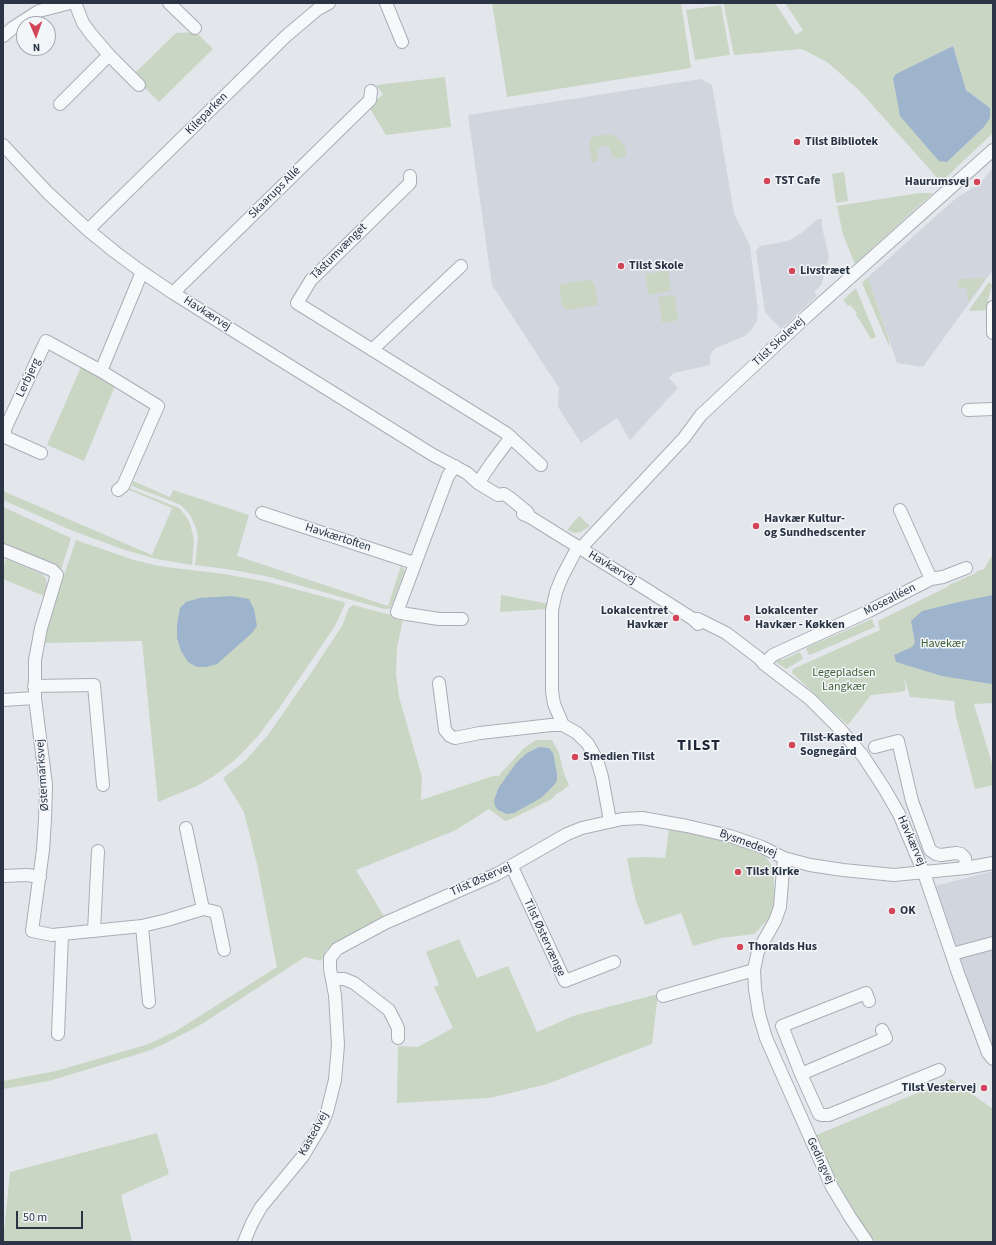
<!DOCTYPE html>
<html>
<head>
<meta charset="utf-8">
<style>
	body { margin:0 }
	#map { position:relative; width:996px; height:1245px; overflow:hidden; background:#e3e7ec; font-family:"Source Sans 3",sans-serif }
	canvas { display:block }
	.frame { position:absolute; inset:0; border:4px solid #2a3445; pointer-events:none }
	.north { position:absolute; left:16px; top:16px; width:40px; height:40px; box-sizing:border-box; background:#f3f6f9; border:1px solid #a3a8b1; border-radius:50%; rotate:178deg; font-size:11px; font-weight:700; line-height:16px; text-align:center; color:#2a3445 }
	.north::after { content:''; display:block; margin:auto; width:14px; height:18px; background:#d3465a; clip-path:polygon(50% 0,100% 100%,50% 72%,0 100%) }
	.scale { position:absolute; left:16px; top:1211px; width:67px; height:18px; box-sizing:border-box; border:2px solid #2a3445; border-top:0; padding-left:5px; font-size:12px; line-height:14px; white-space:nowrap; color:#2a3445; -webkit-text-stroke:3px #f3f6f9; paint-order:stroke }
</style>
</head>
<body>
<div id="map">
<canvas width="996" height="1245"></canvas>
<div class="frame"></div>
<div class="north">N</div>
<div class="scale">50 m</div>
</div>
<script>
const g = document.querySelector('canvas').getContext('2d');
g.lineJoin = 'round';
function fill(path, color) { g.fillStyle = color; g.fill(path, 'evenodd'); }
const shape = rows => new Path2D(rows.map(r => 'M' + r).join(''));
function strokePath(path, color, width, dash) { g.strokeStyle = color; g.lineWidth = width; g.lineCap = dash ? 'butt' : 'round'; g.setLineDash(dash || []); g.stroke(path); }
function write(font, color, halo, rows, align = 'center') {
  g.font = font + ' "Source Sans 3",sans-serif'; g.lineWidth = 3; g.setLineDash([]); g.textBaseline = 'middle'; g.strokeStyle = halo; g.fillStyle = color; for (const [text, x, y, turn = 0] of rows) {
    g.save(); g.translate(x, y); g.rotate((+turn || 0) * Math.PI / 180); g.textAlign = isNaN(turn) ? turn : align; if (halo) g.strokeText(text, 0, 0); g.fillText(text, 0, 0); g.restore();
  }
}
const built = shape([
	[701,79,712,85,734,213,750,246,758,311,757,321,752,329,745,336,716,348,712,352,710,356,710,365,674,373,669,378,678,388,630,440,617,418,581,443,558,407,559,388,492,285,468,115],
	[993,168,993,270,923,367,897,363,868,277,956,198,978,185],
	[817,219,822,219,822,227,829,257,821,285,814,292,817,296,781,329,765,312,756,251,760,246,788,241,803,232],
	[993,871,993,1051,935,886]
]);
const green = shape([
	[492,3,681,3,691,68,507,97],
	[724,3,775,3,796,35,803,30,785,3,993,3,993,133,941,182,858,89,827,62,802,49,734,55,724,6],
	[953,46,966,90,990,108,990,118,984,127,947,162,893,78,897,74],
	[721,5,730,55,695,60,686,10],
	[196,32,213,49,159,102,143,86,135,73,176,33],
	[445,77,451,127,386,135,369,107,383,94,376,85],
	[607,134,615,136,619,139,625,148,626,156,616,159,613,157,609,148,607,146,603,146,598,150,597,153,598,161,592,163,589,147,590,140,592,137],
	[844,172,848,201,836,203,832,174],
	[920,193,933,193,855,264,843,235,837,206],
	[668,270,671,291,648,295,645,274],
	[868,277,889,340,889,346,862,283],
	[986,278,968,303,967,288,958,288,958,279],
	[588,280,593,282,595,286,598,305,567,310,562,306,559,287,561,284],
	[989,282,992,285,988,300,988,310,971,311,969,310],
	[856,288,876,337,871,339,859,319,855,314,857,313,850,305,848,306,843,300],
	[672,295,675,296,678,319,676,321,663,323,662,322,658,299,659,297],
	[81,367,115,386,84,461,47,445],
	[133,481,170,497,173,490,249,515,237,556,388,606,401,566,405,570,391,607,389,609,384,609,270,577,233,570,195,565,198,537,196,528,190,515,181,505,132,486],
	[129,488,179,508,185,515,190,523,194,540,192,565,157,559,125,550,73,531,3,500,3,491,152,555,172,508,129,490],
	[3,507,71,538,61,570,3,544],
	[579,516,590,526,581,532,574,533,567,530],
	[76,540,134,560,158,566,224,574,268,582,344,602,345,604,335,626,280,707,258,736,236,759,214,776,197,786,158,802,142,641,44,643,51,612],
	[993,554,993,703,974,704,993,767,993,785,975,789,956,716,954,702,955,701,910,697,904,677,906,690,900,692,871,695,848,725,792,673,793,669,880,630,878,621,947,587,949,585,976,573,977,571,984,569],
	[6,559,42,574,46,579,47,586,44,596,3,579,3,569],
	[501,595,550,604,548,609,500,612],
	[353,605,387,614,404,616,397,647,396,673,399,697,422,777,421,800,493,776,499,776,502,772,524,748,536,740,552,740,559,753,564,774,569,785,562,791,556,794,552,799,509,820,505,821,489,809,456,830,356,870,385,918,327,949,321,961,305,957,202,1024,166,1043,148,1051,49,1081,3,1089,3,1081,56,1071,149,1044,176,1031,277,967,257,864,244,812,223,778,246,760,268,735,311,673,342,626,349,608],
	[872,619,875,627,810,655,809,655,806,649,808,647],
	[800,652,803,659,786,669,776,662,780,658,782,660],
	[669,829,695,834,736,844,765,856,773,868,775,899,773,914,754,934,721,938,693,946,681,913,645,925,636,901,631,880,627,858,646,857,665,858],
	[459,939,477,978,508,966,537,1032,573,1016,658,994,652,1044,547,1084,490,1098,397,1103,398,1046,418,1047,453,1028,434,987,439,985,426,952],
	[951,1079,993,1109,993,1242,876,1242,867,1231,840,1189,814,1136],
	[157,1133,169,1174,121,1195,132,1242,3,1242,10,1172]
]);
const water = shape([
	[953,46,966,90,990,108,990,118,984,127,947,162,939,161,900,116,893,78,896,74],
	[993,595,993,683,991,684,942,676,896,662,894,655,912,647,915,643,911,621,922,611,963,601],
	[232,596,249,599,254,609,257,626,252,633,217,664,207,667,197,667,188,662,181,651,177,638,177,624,180,608,186,602,199,598],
	[539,747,549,748,553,753,557,774,557,780,555,784,541,798,514,813,507,814,498,810,495,806,494,800,499,787,517,762,527,753]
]);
const minor = shape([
	[75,3,83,23,91,34,109,55,139,85],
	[169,3,195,28],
	[386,3,402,42],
	[3,36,14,27,39,11,70,3],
	[60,104,109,55],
	[3,145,48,193,88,230,115,252,142,272,173,293,433,455,467,473,478,483,498,495,504,494,510,498,527,512,530,517],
	[410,176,410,183,311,280,297,303,506,433,541,465],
	[88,230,286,36,318,9,329,3],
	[173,293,370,100,371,91],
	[993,307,993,333],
	[372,350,461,266],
	[101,371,142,272],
	[968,410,993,409],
	[41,453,5,437,5,429,46,341,101,371,158,406,123,486,118,490],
	[455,466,448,476,397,612,407,614,439,619,462,619],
	[478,483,493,461,511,437],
	[900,510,931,579],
	[262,513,414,563],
	[523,514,530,517,649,591,693,619,698,624],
	[580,549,684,438,701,415,807,316,993,150],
	[3,550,52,570,57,575,41,628,35,660,35,698,46,785,45,819,43,850,32,931,52,935,142,926,167,920,203,909,216,912,224,950],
	[693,619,698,619,726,633,759,658,764,664,810,699,839,728,863,756,884,788,899,814,924,873,958,973,988,1053,993,1059],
	[764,664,773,655,869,611,931,579,943,577,966,568],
	[439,683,445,730,450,736,455,738,480,733,551,725,563,725,577,733,588,744,597,760,602,777,610,821],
	[34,686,94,685,103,785],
	[3,700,35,698],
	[563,725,554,704,552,691,552,610,556,592,562,577,574,554],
	[875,747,898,741,912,801,930,850,936,854,941,855,956,853,961,854,965,858,966,868],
	[186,828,203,909],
	[784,858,780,907,775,921,758,951,754,970,755,989,759,1014,766,1038,832,1187,850,1217,867,1242],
	[512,867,565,981,614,962],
	[3,876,27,875,40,877],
	[142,926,149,1002],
	[94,931,98,851],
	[952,954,993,943],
	[332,979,344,979,354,983,389,1010,398,1028,398,1038],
	[663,996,754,970],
	[869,1001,866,993,782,1026,801,1074,819,1114,822,1115,829,1115,939,1070],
	[58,1034,62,935],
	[801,1074,886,1038,882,1030],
	[244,1242,252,1223,261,1207,303,1156,321,1126,327,1112,335,1080,338,1045,335,995,330,969,330,958,337,949,385,923,497,874,567,834,582,828,622,819,642,818,687,826,730,836,762,847,784,858,799,862,810,865,843,870,894,875,966,868,993,863]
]);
const markers = [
	[797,142,4,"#d3465a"],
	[767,181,4,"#d3465a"],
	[977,182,4,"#d3465a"],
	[621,266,4,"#d3465a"],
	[792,271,4,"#d3465a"],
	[756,526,4,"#d3465a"],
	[676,618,4,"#d3465a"],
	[747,618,4,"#d3465a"],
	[792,745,4,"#d3465a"],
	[575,757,4,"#d3465a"],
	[738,872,4,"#d3465a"],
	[892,911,4,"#d3465a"],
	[740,947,4,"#d3465a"],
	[984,1088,4,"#d3465a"]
];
const streetNames = [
	["Kileparken",207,114,-45],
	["Skaarups Allé",275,193,-45],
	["Tåstumvænget",339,252,-45],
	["Havkærvej",207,314,32],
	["Tilst Skolevej",779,342,-43],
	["Lerbjerg",29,378,-65],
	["Havkærtoften",338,538,18],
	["Havkærvej",612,568,31],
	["Mosealléen",890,600,-27],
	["Østermarksvej",43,775,-94],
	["Havkærvej",911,841,66],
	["Bysmedevej",748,844,20],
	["Tilst Østervej",481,880,-24],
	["Tilst Østervænge",544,938,65],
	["Kastedvej",314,1134,-61],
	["Gedingvej",820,1161,65]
];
const poiNames = [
	["Tilst Bibliotek",805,142],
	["TST Cafe",775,181],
	["Haurumsvej",969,182,"right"],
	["Tilst Skole",629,266],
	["Livstræet",800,271],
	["Havkær Kultur-",764,519],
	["og Sundhedscenter",764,533],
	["Lokalcentret",668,611,"right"],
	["Havkær",668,625,"right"],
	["Lokalcenter",755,611],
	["Havkær - Køkken",755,625],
	["Tilst-Kasted",800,738],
	["Sognegård",800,752],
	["Smedien Tilst",583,757],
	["Tilst Kirke",746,872],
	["OK",900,911],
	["Thoralds Hus",748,947],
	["Tilst Vestervej",976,1088,"right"]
];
const parkNames = [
	["Havekær",943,644],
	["Legepladsen",844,673],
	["Langkær",844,687]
];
const districtNames = [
	["TILST",699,746]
];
fill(built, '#d1d6de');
fill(green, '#c9d6c4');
fill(water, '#9eb4cd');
strokePath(minor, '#a8aeb7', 14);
strokePath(minor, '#f7f8fa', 12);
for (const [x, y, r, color] of markers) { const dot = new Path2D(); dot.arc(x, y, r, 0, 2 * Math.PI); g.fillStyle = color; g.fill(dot); strokePath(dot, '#f3f6f9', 1.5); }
write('12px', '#2a3445', '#f3f6f9', streetNames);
write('bold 12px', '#2a3445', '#f3f6f9', poiNames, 'left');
write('12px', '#3f6137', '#f3f6f9', parkNames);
g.letterSpacing = '1px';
write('bold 16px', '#1c2536', '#f3f6f9', districtNames);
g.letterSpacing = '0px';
</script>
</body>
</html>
